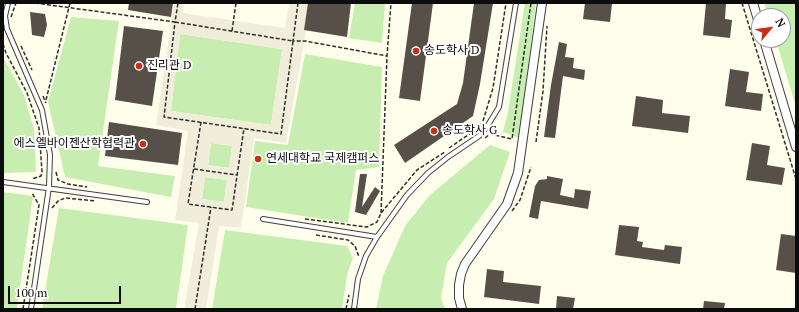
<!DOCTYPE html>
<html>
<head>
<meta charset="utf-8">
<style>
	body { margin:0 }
	#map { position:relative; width:799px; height:312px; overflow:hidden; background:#fffeec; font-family:"PT Serif",serif }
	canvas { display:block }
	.frame { position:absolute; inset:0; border:4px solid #0c0c0c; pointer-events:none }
	.north { position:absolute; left:751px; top:8px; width:40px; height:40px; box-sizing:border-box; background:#fff; border:1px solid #9e9e9e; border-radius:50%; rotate:61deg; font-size:11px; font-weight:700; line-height:16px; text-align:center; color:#0c0c0c }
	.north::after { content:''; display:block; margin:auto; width:14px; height:18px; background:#ca2c17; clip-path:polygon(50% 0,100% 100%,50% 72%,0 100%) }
	.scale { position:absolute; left:8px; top:286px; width:113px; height:18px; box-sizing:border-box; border:2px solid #0c0c0c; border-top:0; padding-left:5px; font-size:12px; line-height:14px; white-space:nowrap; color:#0c0c0c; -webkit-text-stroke:3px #fff; paint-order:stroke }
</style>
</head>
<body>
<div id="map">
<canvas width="799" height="312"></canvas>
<div class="frame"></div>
<div class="north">N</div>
<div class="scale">100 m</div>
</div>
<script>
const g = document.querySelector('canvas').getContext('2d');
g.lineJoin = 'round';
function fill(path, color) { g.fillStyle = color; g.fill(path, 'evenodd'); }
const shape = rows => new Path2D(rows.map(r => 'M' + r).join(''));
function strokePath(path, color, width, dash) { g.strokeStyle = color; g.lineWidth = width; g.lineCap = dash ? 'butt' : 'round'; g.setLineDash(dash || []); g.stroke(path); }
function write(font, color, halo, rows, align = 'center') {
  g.font = font + ' "PT Serif","Noto Sans KR",serif'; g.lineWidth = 4; g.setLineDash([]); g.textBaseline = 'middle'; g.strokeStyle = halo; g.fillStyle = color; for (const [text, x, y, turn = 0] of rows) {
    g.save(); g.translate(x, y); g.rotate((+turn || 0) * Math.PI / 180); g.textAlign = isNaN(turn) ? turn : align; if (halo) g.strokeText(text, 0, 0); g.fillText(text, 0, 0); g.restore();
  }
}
const green = shape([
	[355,3,385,3,382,43,349,38],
	[525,3,536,3,519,138,503,132,508,112],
	[764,3,796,3,796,107,776,40,783,40,783,16,768,16],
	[71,17,119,21,98,166,175,176,171,197,65,177,48,102],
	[180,34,282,49,271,125,171,111],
	[305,54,382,67,379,167,356,170,348,223,246,207,255,141,288,145],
	[3,57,24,95,34,129,36,172,3,173],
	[211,143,232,146,229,168,208,165],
	[490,145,510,152,494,199,447,263,441,298,445,309,376,309,383,276,405,226,430,195],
	[205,177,227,180,224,202,202,199],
	[3,192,33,196,17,309,3,309],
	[59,208,188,225,176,309,42,309],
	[225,230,347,246,353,258,347,275,342,309,212,309]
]);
const plaza = shape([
	[174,3,184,3,183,13,285,28,289,3,311,3,286,143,254,138,241,228,219,226,206,309,184,309,199,223,175,220,188,131,156,125],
	[180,34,282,49,271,125,171,111],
	[211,143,232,146,229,168,208,165],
	[205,177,227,180,224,202,202,199]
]);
const building = shape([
	[129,3,173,3,171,17,128,10],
	[308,3,351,3,347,37,304,30],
	[412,3,433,3,420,101,399,98],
	[474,3,493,3,480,84,473,116,405,163,394,145,457,104,463,83],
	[585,3,612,3,610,22,583,19],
	[706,3,726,3,725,19,732,20,730,38,703,35],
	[30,12,45,14,47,25,44,37,32,35],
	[124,26,163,31,152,106,115,100],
	[559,42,567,44,565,57,574,58,573,68,585,70,584,80,563,76,555,138,544,137,551,85],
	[730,69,749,72,746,92,763,94,761,111,725,106],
	[636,96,663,100,662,113,690,116,688,133,632,126],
	[109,122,182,133,178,165,105,156],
	[752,143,770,146,767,165,785,168,782,185,746,180],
	[360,174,367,174,362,207,375,187,380,191,366,215,355,212],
	[547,176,563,179,560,195,574,198,575,189,591,191,588,209,541,201,538,219,529,217,535,186,539,180,547,179],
	[619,225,639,227,637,241,643,242,642,247,664,250,665,245,682,247,680,264,615,255],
	[781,234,796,236,796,273,776,270],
	[487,269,504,271,503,282,541,286,539,304,484,297],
	[557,296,575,298,573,309,556,309],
	[704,301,725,303,724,309,703,309]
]);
const path = shape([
	[35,3,175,22,178,3],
	[298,3,293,41,305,41,387,56],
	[742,3,796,179],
	[11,17,16,3],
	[175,22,293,41,281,134,164,117,175,22],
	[232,31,236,3],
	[3,44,6,53,27,93,39,128,42,172,41,176,32,179],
	[21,46,32,70],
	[43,96,46,103],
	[46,100,70,3],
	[483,121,493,88,506,3],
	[201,122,188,204,232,210,244,128],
	[485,138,490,134,512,139,531,3],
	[536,142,543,91,547,26],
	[449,148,471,133,481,124],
	[194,169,237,175],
	[56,172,58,180,68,184,87,187],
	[52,208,58,201,65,198,96,201],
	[512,211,520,200,531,167],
	[381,213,387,56,391,3],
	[305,219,367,227,377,222,381,213,417,170,445,152],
	[316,235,348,240,355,246,359,257],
	[23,309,39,205,32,193],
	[195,309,211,207],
	[346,309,349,295]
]);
const service = shape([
	[8,3,5,16,7,29,42,110,50,155,49,187,31,309],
	[3,182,147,202],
	[263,219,377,237],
	[354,309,358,279,366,256,377,237,407,195,428,173,448,157,479,136,488,125,499,107,516,3]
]);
const minor = shape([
	[753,3,759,23],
	[764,40,796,147],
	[462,309,459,298,459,285,461,274,465,264,507,204,518,173,542,3]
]);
const markers = [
	[416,51,4,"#ca2c17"],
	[139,66,4,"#ca2c17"],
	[434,131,4,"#ca2c17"],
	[143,144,4,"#ca2c17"],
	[258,159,4,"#ca2c17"]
];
const poiNames = [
	["송도학사 D",424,51],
	["진리관 D",147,66],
	["송도학사 G",442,131],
	["에스엘바이젠산학협력관",135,144,"right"],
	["연세대학교 국제캠퍼스",266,159]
];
fill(green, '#c7edb1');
fill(plaza, '#f0eeda');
fill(building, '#565048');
strokePath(service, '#3f3f3f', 6);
strokePath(minor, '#3f3f3f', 10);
strokePath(path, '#2e2e2e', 1.5, [4, 2]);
strokePath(service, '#fff', 4);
strokePath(minor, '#fff', 8);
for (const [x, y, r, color] of markers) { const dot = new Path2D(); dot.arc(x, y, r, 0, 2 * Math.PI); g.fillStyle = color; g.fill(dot); strokePath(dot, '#fff', 1.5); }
write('12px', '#0c0c0c', '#fff', poiNames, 'left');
</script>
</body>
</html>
